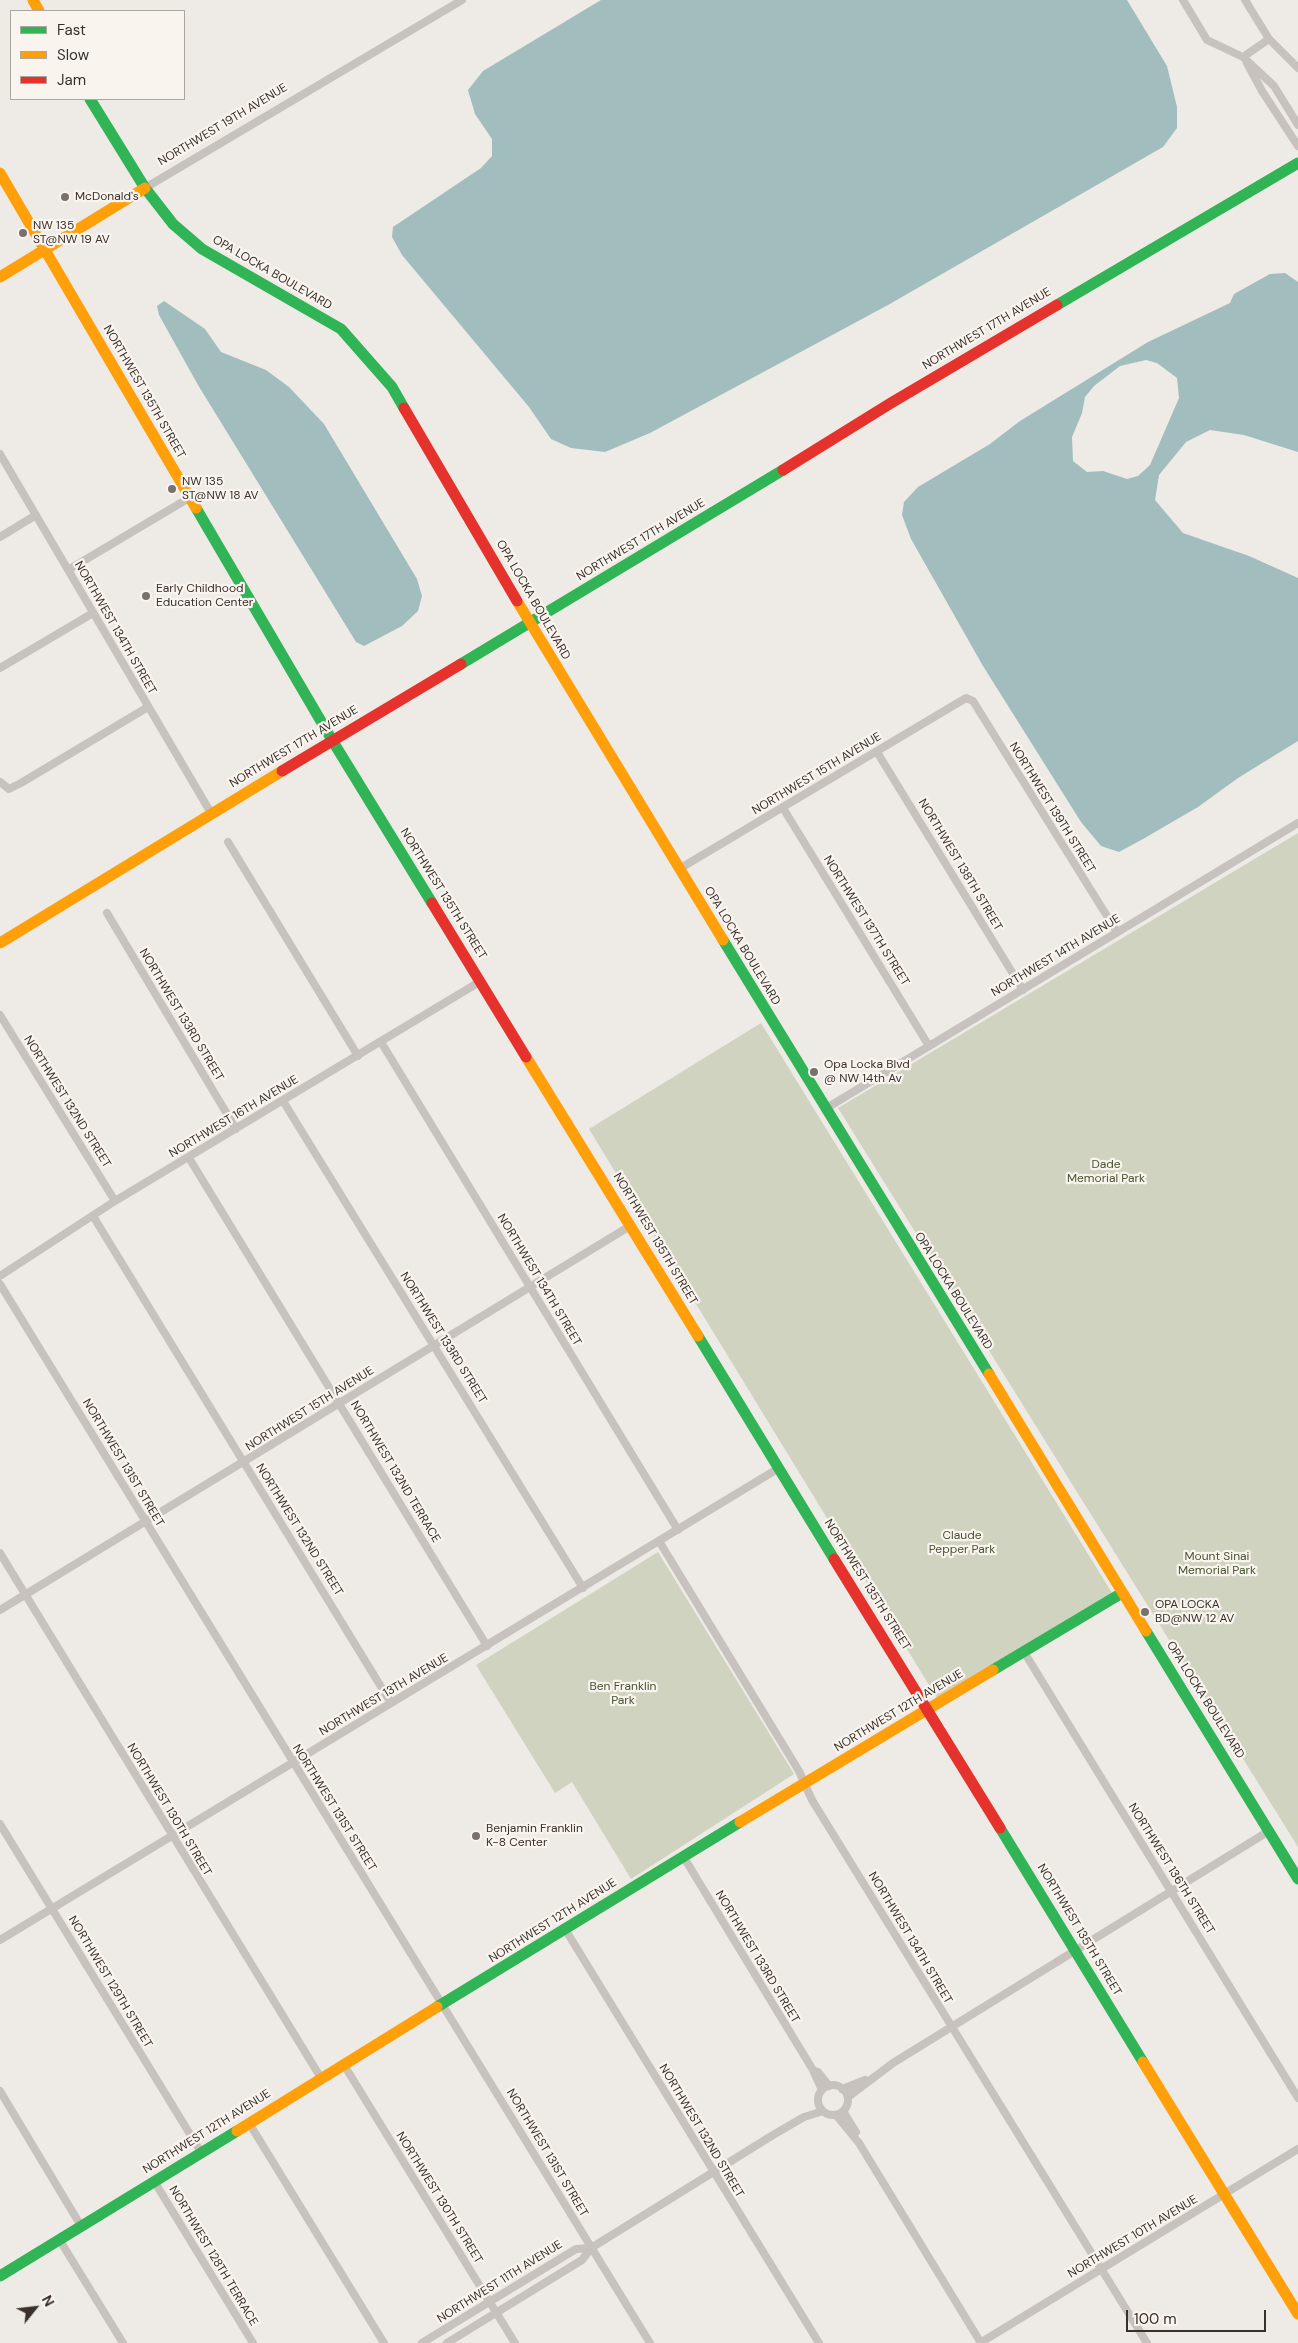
<!DOCTYPE html>
<html>
<head>
<meta charset="utf-8">
<style>
	body { margin:0 }
	#map { position:relative; width:1298px; height:2343px; overflow:hidden; background:#eeeae5; font-family:"DM Sans",sans-serif }
	canvas { display:block }
	.legend { position:absolute; left:10px; top:10px; width:175px; height:90px; box-sizing:border-box; background:#f9f4ee; border:1px solid #aca6a0; margin:0; padding:6px 9px; list-style:none; font-size:15px; color:#39302c }
	.legend li { display:flex; align-items:center; gap:10px; height:25px }
	.legend b { width:25px; border:1px solid #aca6a0 }
	.north { position:absolute; left:10px; top:2283px; width:50px; height:50px; -webkit-text-stroke:4px #f9f4ee; paint-order:stroke; rotate:61deg; font-size:14px; font-weight:700; line-height:20px; text-align:center; color:#39302c }
	.north::after { content:''; display:block; margin:auto; width:18px; height:22px; background:#39302c; clip-path:polygon(50% 0,100% 100%,50% 72%,0 100%) }
	.scale { position:absolute; left:1126px; top:2310px; width:140px; height:22px; box-sizing:border-box; border:2px solid #39302c; border-top:0; padding-left:6px; font-size:15px; line-height:18px; white-space:nowrap; color:#39302c; -webkit-text-stroke:4px #f9f4ee; paint-order:stroke }
</style>
</head>
<body>
<div id="map">
<canvas width="1298" height="2343"></canvas>
<ul class="legend">
<li><b style="height:6px;background:#30b455"></b>Fast</li>
<li><b style="height:6px;background:#ff9f0a"></b>Slow</li>
<li><b style="height:6px;background:#e5322d"></b>Jam</li>
</ul>
<div class="north">N</div>
<div class="scale">100 m</div>
</div>
<script>
const g = document.querySelector('canvas').getContext('2d');
g.lineJoin = 'round';
function fill(path, color) { g.fillStyle = color; g.fill(path, 'evenodd'); }
const shape = rows => new Path2D(rows.map(r => 'M' + r).join(''));
function strokePath(path, color, width, dash) { g.strokeStyle = color; g.lineWidth = width; g.lineCap = dash ? 'butt' : 'round'; g.setLineDash(dash || []); g.stroke(path); }
function write(font, color, halo, rows, align = 'center') {
  g.font = font + ' "DM Sans",sans-serif'; g.lineWidth = 4.5; g.setLineDash([]); g.textBaseline = 'middle'; g.strokeStyle = halo; g.fillStyle = color; for (const [text, x, y, turn = 0] of rows) {
    g.save(); g.translate(x, y); g.rotate((+turn || 0) * Math.PI / 180); g.textAlign = isNaN(turn) ? turn : align; if (halo) g.strokeText(text, 0, 0); g.fillText(text, 0, 0); g.restore();
  }
}
const green = shape([
	[1298,833,1298,1847,838,1108],
	[761,1023,1112,1593,937,1698,589,1129],
	[658,1552,794,1774,631,1879,572,1782,555,1793,476,1665]
]);
const water = shape([
	[601,0,1127,0,1167,66,1177,107,1177,128,1163,147,888,305,650,433,605,452,571,448,551,439,529,407,402,255,392,237,393,227,481,168,492,156,492,139,475,114,468,90,483,71],
	[1285,273,1298,282,1298,452,1244,435,1210,430,1186,442,1159,475,1155,500,1183,533,1249,556,1298,578,1298,741,1238,778,1198,807,1143,839,1119,852,1101,846,1081,822,983,666,911,539,902,515,904,502,918,487,990,444,1020,421,1148,342,1230,303,1234,294,1270,274],
	[1146,360,1157,363,1177,378,1179,398,1150,465,1138,476,1127,479,1103,471,1087,472,1073,461,1072,437,1082,413,1085,397,1094,386,1120,366],
	[164,301,205,329,221,352,266,370,289,387,324,424,417,579,422,596,418,611,402,626,364,646,356,642,198,385,159,315,157,306]
]);
const street = shape([
	[1183,0,1207,40,1243,57,1274,86,1298,125],
	[1245,0,1269,39,1298,68],
	[1243,57,1269,39],
	[1247,63,1262,91,1298,146],
	[145,188,462,0],
	[0,454,211,813],
	[0,537,36,515],
	[68,570,189,498],
	[0,668,93,613],
	[877,752,1023,990],
	[0,782,9,789,21,783,148,707],
	[783,808,929,1046],
	[228,842,358,1056],
	[679,869,966,698,973,701,1117,932],
	[107,913,236,1129],
	[0,1015,115,1201],
	[381,1042,678,1530],
	[283,1101,583,1588],
	[825,1109,1298,823],
	[189,1158,487,1646],
	[93,1216,391,1703],
	[0,1276,115,1201,481,981],
	[0,1284,650,2343],
	[659,1541,799,1771,812,1800,1147,2343],
	[0,1553,321,2078],
	[0,1610,630,1226],
	[1024,1652,1298,2098],
	[0,1824,201,2152],
	[683,1856,813,2070,822,2090],
	[565,1929,819,2343],
	[0,1940,779,1468],
	[344,2065,515,2343],
	[815,2071,818,2072,829,2086],
	'818 2100a15 15 0 1 1 30 0a15 15 0 1 1-30 0Z',
	[842,2089,865,2080],
	[0,2091,81,2226],
	[848,2097,893,2063,1269,1831],
	[843,2111,856,2132],
	[836,2115,859,2143,981,2343],
	[249,2123,384,2343],
	[154,2181,253,2343],
	[59,2239,123,2343],
	[422,2343,576,2249,591,2248],
	[447,2343,582,2260,591,2248,773,2135,804,2117,823,2111],
	[980,2343,1298,2149]
]);
const fast = shape([
	[90,99,145,188,173,224,202,249,341,329,392,387,404,408],
	[1057,305,1298,163],
	[196,508,332,740,432,903],
	[461,664,783,470],
	[723,940,989,1374],
	[698,1336,834,1559],
	[1146,1631,1298,1879],
	[993,1670,1122,1593],
	[1000,1828,1143,2062],
	[437,2007,740,1822],
	[0,2276,237,2131]
]);
const slow = shape([
	[33,0,39,11],
	[0,173,196,508],
	[0,277,145,188],
	[517,601,723,940],
	[0,943,282,771],
	[526,1057,698,1336],
	[989,1374,1146,1631],
	[740,1822,993,1670],
	[1143,2062,1298,2314],
	[237,2131,437,2007]
]);
const jam = shape([
	[404,408,517,601],
	[783,470,891,403,1057,305],
	[282,771,461,664],
	[432,903,526,1057],
	[834,1559,1000,1828]
]);
const markers = [
	[65,197,5,"#78716d"],
	[23,233,5,"#78716d"],
	[172,489,5,"#78716d"],
	[146,596,5,"#78716d"],
	[814,1072,5,"#78716d"],
	[1145,1612,5,"#78716d"],
	[476,1836,5,"#78716d"]
];
const streetNames = [
	["NORTHWEST 19TH AVENUE",223,125,-31],
	["OPA LOCKA BOULEVARD",272,273,30],
	["NORTHWEST 17TH AVENUE",987,329,-31],
	["NORTHWEST 135TH STREET",144,392,60],
	["NORTHWEST 17TH AVENUE",641,540,-31],
	["OPA LOCKA BOULEVARD",533,600,60],
	["NORTHWEST 134TH STREET",115,628,60],
	["NORTHWEST 17TH AVENUE",294,747,-31],
	["NORTHWEST 15TH AVENUE",817,774,-31],
	["NORTHWEST 139TH STREET",1052,808,58],
	["NORTHWEST 138TH STREET",960,865,59],
	["NORTHWEST 135TH STREET",443,894,58],
	["NORTHWEST 137TH STREET",866,921,58],
	["OPA LOCKA BOULEVARD",742,946,59],
	["NORTHWEST 14TH AVENUE",1056,956,-31],
	["NORTHWEST 133RD STREET",181,1015,59],
	["NORTHWEST 132ND STREET",67,1102,58],
	["NORTHWEST 16TH AVENUE",234,1117,-31],
	["NORTHWEST 135TH STREET",655,1239,59],
	["NORTHWEST 134TH STREET",539,1280,59],
	["OPA LOCKA BOULEVARD",953,1291,58],
	["NORTHWEST 133RD STREET",443,1338,58],
	["NORTHWEST 15TH AVENUE",310,1409,-32],
	["NORTHWEST 131ST STREET",123,1463,59],
	["NORTHWEST 132ND TERRACE",395,1472,59],
	["NORTHWEST 132ND STREET",299,1530,58],
	["NORTHWEST 135TH STREET",867,1585,58],
	["NORTHWEST 13TH AVENUE",384,1695,-31],
	["OPA LOCKA BOULEVARD",1205,1700,58],
	["NORTHWEST 12TH AVENUE",899,1711,-31],
	["NORTHWEST 131ST STREET",334,1808,58],
	["NORTHWEST 130TH STREET",169,1810,59],
	["NORTHWEST 136TH STREET",1171,1869,58],
	["NORTHWEST 12TH AVENUE",553,1921,-32],
	["NORTHWEST 135TH STREET",1079,1930,59],
	["NORTHWEST 134TH STREET",910,1938,59],
	["NORTHWEST 133RD STREET",757,1957,59],
	["NORTHWEST 129TH STREET",110,1982,59],
	["NORTHWEST 132ND STREET",701,2131,59],
	["NORTHWEST 12TH AVENUE",207,2132,-32],
	["NORTHWEST 131ST STREET",547,2153,59],
	["NORTHWEST 130TH STREET",439,2198,58],
	["NORTHWEST 10TH AVENUE",1133,2237,-31],
	["NORTHWEST 128TH TERRACE",213,2256,59],
	["NORTHWEST 11TH AVENUE",500,2282,-32]
];
const poiNames = [
	["McDonald's",75,197],
	["NW 135",33,226],
	["ST@NW 19 AV",33,240],
	["NW 135",182,482],
	["ST@NW 18 AV",182,496],
	["Early Childhood",156,589],
	["Education Center",156,603],
	["Opa Locka Blvd",824,1065],
	["@ NW 14th Av",824,1079],
	["OPA LOCKA",1155,1605],
	["BD@NW 12 AV",1155,1619],
	["Benjamin Franklin",486,1829],
	["K-8 Center",486,1843]
];
const parkNames = [
	["Dade",1106,1165],
	["Memorial Park",1106,1179],
	["Claude",962,1536],
	["Pepper Park",962,1550],
	["Mount Sinai",1217,1557],
	["Memorial Park",1217,1571],
	["Ben Franklin",623,1687],
	["Park",623,1701]
];
fill(green, '#cfd3c0');
fill(water, '#a2bdbe');
strokePath(street, '#c7c2be', 8);
strokePath(fast, '#30b455', 11);
strokePath(slow, '#ff9f0a', 11);
strokePath(jam, '#e5322d', 11);
for (const [x, y, r, color] of markers) { const dot = new Path2D(); dot.arc(x, y, r, 0, 2 * Math.PI); g.fillStyle = color; g.fill(dot); strokePath(dot, '#f9f4ee', 2); }
write('12px', '#39302c', '#f9f4ee', streetNames);
write('12px', '#39302c', '#f9f4ee', poiNames, 'left');
write('12px', '#475531', '#f9f4ee', parkNames);
</script>
</body>
</html>
